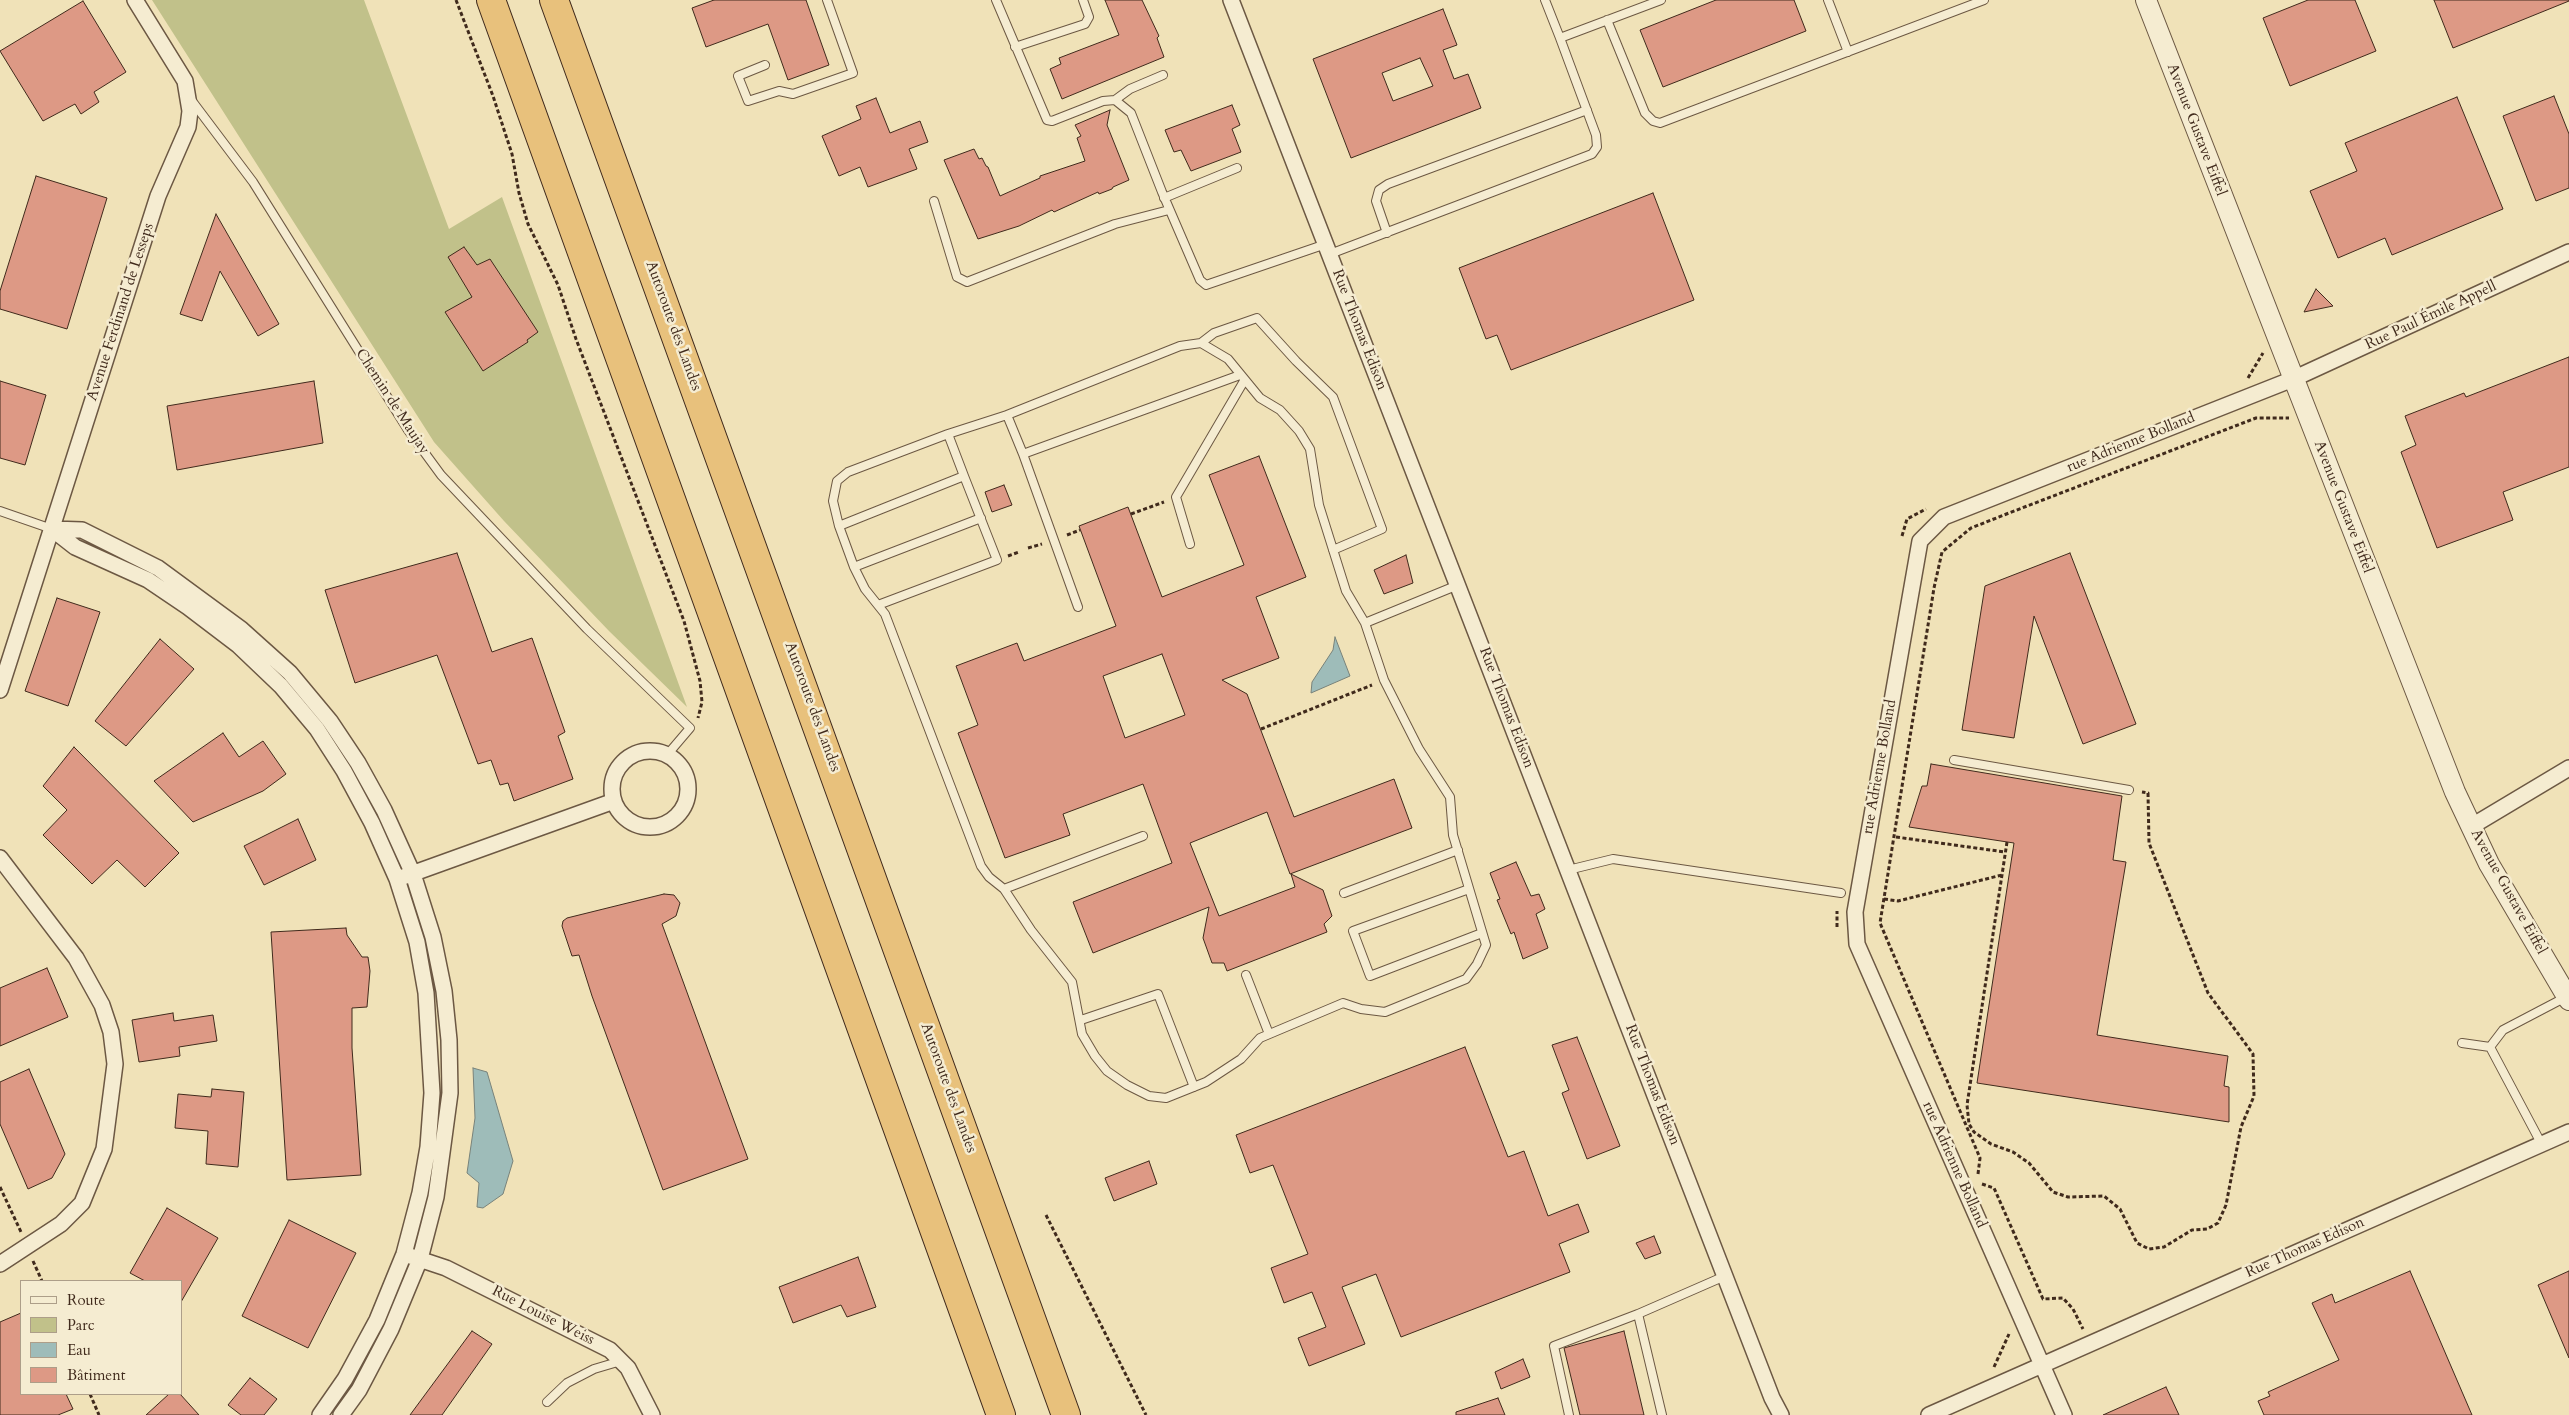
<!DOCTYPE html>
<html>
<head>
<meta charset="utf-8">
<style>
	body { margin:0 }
	#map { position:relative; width:2569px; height:1415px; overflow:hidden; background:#f0e2b8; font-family:Cardo,serif }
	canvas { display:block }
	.legend { position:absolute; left:20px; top:1280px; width:162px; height:115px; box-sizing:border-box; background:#f5ecd1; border:1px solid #ad9e89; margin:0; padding:6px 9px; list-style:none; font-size:15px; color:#402a1c }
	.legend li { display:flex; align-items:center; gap:10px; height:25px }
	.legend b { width:25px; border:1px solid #ad9e89 }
</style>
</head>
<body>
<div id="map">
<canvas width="2569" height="1415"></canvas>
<ul class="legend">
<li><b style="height:6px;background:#f5ecd1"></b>Route</li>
<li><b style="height:14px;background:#c1c18a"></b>Parc</li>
<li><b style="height:14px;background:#9ebcb9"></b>Eau</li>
<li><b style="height:14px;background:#dd9985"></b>Bâtiment</li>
</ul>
</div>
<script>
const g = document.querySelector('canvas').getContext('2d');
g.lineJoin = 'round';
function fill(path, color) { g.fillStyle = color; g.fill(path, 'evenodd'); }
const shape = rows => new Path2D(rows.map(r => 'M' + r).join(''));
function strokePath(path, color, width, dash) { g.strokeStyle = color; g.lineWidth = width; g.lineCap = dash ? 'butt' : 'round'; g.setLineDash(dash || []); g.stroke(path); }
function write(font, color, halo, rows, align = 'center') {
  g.font = font + ' Cardo,serif'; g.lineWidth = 5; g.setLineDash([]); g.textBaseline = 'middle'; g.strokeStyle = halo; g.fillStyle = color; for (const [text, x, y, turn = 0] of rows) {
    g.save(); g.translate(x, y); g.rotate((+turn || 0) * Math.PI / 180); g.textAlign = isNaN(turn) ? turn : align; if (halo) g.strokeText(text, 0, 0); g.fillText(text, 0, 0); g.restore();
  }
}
const green = shape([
	[152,0,364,0,449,229,502,197,687,707,609,631,504,521,434,442]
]);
const water = shape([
	[1335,637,1350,676,1311,693,1312,682,1333,650,1335,637],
	[473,1068,487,1072,513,1161,503,1194,483,1208,477,1207,479,1183,467,1173,475,1118,473,1068]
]);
const building = shape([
	[714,0,806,0,829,65,788,80,768,24,706,47,692,8,714,0],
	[1105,0,1142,0,1159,36,1157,38,1164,57,1062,99,1050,69,1061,64,1059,58,1119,35,1105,0],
	[1716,0,1794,0,1806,31,1663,87,1640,30,1716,0],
	[2308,0,2355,0,2376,51,2290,86,2263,18,2308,0],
	[2434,0,2569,0,2569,1,2453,48,2434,0],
	[83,1,126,72,94,92,99,102,81,114,75,104,43,121,0,51,83,1],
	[1443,9,1457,45,1443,50,1454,79,1468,74,1481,108,1351,158,1313,59,1443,9],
	[1420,58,1433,86,1393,101,1382,73,1420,58],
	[2554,96,2569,134,2569,188,2536,201,2503,116,2554,96],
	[2457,97,2503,209,2392,255,2385,238,2338,258,2310,191,2357,171,2345,143,2457,97],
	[876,98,890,133,920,121,928,142,909,149,917,169,868,187,860,167,839,176,822,136,861,119,856,106,876,98],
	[1232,105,1240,125,1232,129,1241,152,1191,171,1181,150,1174,152,1165,130,1232,105],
	[1110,110,1107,125,1129,180,1113,187,1112,189,1099,194,1098,192,1054,212,1052,210,1019,226,978,239,944,160,974,149,979,159,982,158,986,166,988,167,1000,196,1040,178,1040,176,1085,161,1077,138,1081,136,1075,125,1110,110],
	[36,176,107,198,67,329,0,309,0,291,36,176],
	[1653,193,1694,300,1511,370,1497,335,1486,339,1459,268,1653,193],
	[216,214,279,324,258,336,220,271,202,321,180,314,216,214],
	[464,247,477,265,490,259,538,332,527,340,528,342,483,371,445,312,472,297,448,257,464,247],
	[2316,289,2333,306,2304,312,2316,289],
	[2569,357,2569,467,2503,492,2513,520,2437,548,2401,452,2416,445,2405,416,2464,393,2466,397,2569,357],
	[0,381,46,395,25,465,0,458,0,381],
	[314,381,323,443,177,470,167,406,314,381],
	[1259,456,1306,577,1256,597,1279,658,1222,680,1247,694,1294,817,1394,779,1412,828,1290,874,1267,812,1190,843,1219,916,1295,887,1291,874,1323,890,1332,916,1324,924,1327,932,1227,971,1224,963,1212,963,1203,938,1209,907,1093,953,1073,902,1172,863,1143,784,1063,814,1070,835,1005,858,958,733,978,725,956,666,1017,643,1024,661,1116,626,1079,526,1128,507,1162,597,1244,565,1209,475,1259,456],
	[1162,654,1185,715,1125,738,1103,676,1162,654],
	[1004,485,1012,505,992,512,985,492,1004,485],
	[457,553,492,652,532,638,565,732,558,736,573,779,514,801,508,783,500,785,491,760,478,764,437,655,355,683,325,590,457,553],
	[2070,553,2136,724,2083,744,2034,616,2014,738,1962,730,1985,586,2070,553],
	[1406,555,1413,583,1384,594,1374,570,1406,555],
	[57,598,100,612,68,706,25,691,57,598],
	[160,639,194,669,126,746,95,721,160,639],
	[223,733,239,757,263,741,286,774,263,791,193,822,154,781,223,733],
	[74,747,179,853,145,887,117,860,92,884,43,835,67,810,43,786,74,747],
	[1931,764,2122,796,2113,860,2126,862,2097,1035,2228,1056,2224,1086,2229,1087,2229,1122,1977,1083,2014,843,1909,827,1922,786,1927,786,1931,764],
	[298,819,316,860,264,885,244,846,298,819],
	[1516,862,1531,896,1539,894,1545,909,1536,914,1548,948,1523,959,1514,932,1511,934,1497,900,1500,899,1490,873,1516,862],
	[664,894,674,895,680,903,676,916,662,924,748,1159,663,1190,592,996,579,955,572,956,562,926,563,921,567,918,664,894],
	[346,928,347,935,362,957,368,957,370,971,367,1007,352,1008,352,1048,361,1175,287,1180,271,932,346,928],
	[47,968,68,1017,0,1046,0,988,47,968],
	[173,1013,174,1021,213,1015,217,1041,179,1047,180,1056,139,1062,132,1020,173,1013],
	[1577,1037,1620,1146,1587,1159,1562,1093,1569,1090,1552,1045,1577,1037],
	[1465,1047,1508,1157,1524,1151,1548,1216,1578,1204,1589,1232,1559,1244,1570,1272,1401,1337,1376,1274,1342,1287,1365,1344,1309,1366,1298,1338,1326,1327,1312,1292,1284,1303,1271,1268,1308,1254,1273,1165,1250,1173,1236,1135,1465,1047],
	[29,1069,65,1154,52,1178,28,1189,0,1124,0,1082,29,1069],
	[212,1089,244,1092,238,1167,206,1164,208,1131,175,1128,178,1094,211,1097,212,1089],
	[1149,1161,1157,1184,1114,1201,1105,1178,1149,1161],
	[167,1208,218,1238,181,1302,181,1281,145,1281,130,1273,167,1208],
	[289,1220,356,1253,308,1348,242,1316,289,1220],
	[1654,1236,1661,1253,1645,1259,1636,1243,1654,1236],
	[858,1257,876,1307,847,1317,841,1305,793,1323,779,1287,858,1257],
	[2410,1271,2472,1415,2264,1415,2258,1401,2270,1396,2268,1392,2339,1360,2312,1303,2332,1294,2335,1303,2410,1271],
	[2569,1271,2569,1358,2538,1285,2569,1271],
	[21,1313,21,1394,66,1394,73,1409,58,1415,0,1415,0,1322,21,1313],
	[472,1331,492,1344,442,1415,410,1415,472,1331],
	[1624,1331,1644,1415,1580,1415,1564,1348,1624,1331],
	[1523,1359,1530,1377,1501,1389,1495,1372,1523,1359],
	[250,1378,277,1399,264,1415,241,1415,228,1405,250,1378],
	[2166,1387,2179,1415,2103,1415,2166,1387],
	[169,1394,180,1394,199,1415,146,1415,169,1394],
	[1498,1398,1505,1415,1456,1415,1456,1412,1498,1398]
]);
const path = shape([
	[456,0,493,96,512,154,519,193,528,224,558,285,576,339,684,621,700,681,702,702,698,718],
	[2248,378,2263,353],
	[1131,514,1164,502],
	[1067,535,1080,530],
	[1902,536,1907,519,1926,509],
	[1028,548,1042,544],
	[1008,556,1019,552],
	[1261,729,1372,685],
	[1896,837,2005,852],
	[2007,842,1967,1105,1969,1124,1974,1132,1991,1144,2013,1152,2029,1163,2053,1192,2068,1197,2104,1196,2120,1209,2137,1243,2149,1249,2164,1247,2192,1230,2207,1229,2218,1223,2226,1205,2241,1127,2254,1096,2253,1054,2208,993,2149,843,2148,793,2142,792],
	[1884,899,1898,901,2002,875],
	[1837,927,1837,911],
	[1978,1174,1980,1158,1880,923,1934,588,1942,552,1971,528,2009,513,2256,418,2289,418],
	[1982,1184,1994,1188,2043,1299,2063,1298,2073,1309,2083,1329],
	[0,1187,21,1232],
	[1046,1215,1146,1415],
	[33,1261,42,1281],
	[1994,1367,2009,1334],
	[90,1394,99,1415]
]);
const service = shape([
	[996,0,1047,120,1052,121,1103,101,1115,100,1131,113,1162,192,1200,280,1206,285,1326,244],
	[1545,0,1560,38],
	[1828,0,1848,52],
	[1607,20,1645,113,1653,121,1660,123,1984,0],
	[1015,47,1085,24,1089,17,1083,0],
	[765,65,738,76,748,101,779,91,793,94,853,73,827,0],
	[1115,100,1130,89,1163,75],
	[192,101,253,182,408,430,441,475,587,629,690,728,667,755],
	[1164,198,1237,168],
	[934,201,957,277,967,282,1115,224,1169,210],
	[1387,233,1376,201,1379,190,1388,184,1587,110],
	[1330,254,1592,154,1597,147,1596,135,1560,38,1661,0],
	[1201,343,1228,359,1260,398,1280,410,1299,431,1310,449,1319,505,1346,591,1365,623,1384,680,1419,749,1450,797,1453,835,1486,945,1477,964,1466,979,1385,1012,1361,1009,1343,1003,1260,1038,1241,1059,1206,1082,1166,1098,1149,1096,1127,1085,1107,1071,1095,1056,1082,1034,1072,982,1031,930,1004,889,989,877,981,866,885,614,865,589,854,567,839,526,833,501,837,481,848,472,948,434,1007,415,1180,346,1201,343],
	[1201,343,1214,333,1257,318,1296,361,1333,397,1382,529,1333,550],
	[1007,415,1023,454,1240,375],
	[948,434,964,476],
	[1023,454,1078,607],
	[0,511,52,529],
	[839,526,964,476,997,560,878,605],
	[1190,544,1176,497,1244,381],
	[854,567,981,518],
	[1365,623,1458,585],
	[1954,760,2129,790],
	[1568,870,1613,859,1841,893],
	[1004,889,1143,836],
	[1469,889,1353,931,1370,976,1482,933],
	[1344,893,1458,850],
	[1246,975,1269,1034],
	[1081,1020,1158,994,1194,1087],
	[2462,1043,2490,1047],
	[2490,1047,2541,1143],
	[2490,1047,2503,1030,2566,997],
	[1638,1314,1662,1415],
	[547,1402,567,1383,594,1369,621,1361],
	[1569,1415,1554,1346,1638,1314,1725,1276]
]);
const minor = shape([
	[1231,0,1772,1398,1781,1415],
	[52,529,82,530,158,568,241,629,290,673,330,721,358,763,384,810,413,874,433,937,444,991,449,1040,450,1093,436,1197,420,1259,391,1329,359,1390,341,1415],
	[52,529,75,547,148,580,188,607,238,645,281,686,317,729,344,771,372,823,397,879,417,942,426,993,432,1093,428,1147,420,1193,404,1254,377,1320,345,1379,320,1415],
	[0,690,158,196,188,127,190,111,185,81,135,0],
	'612 789a38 38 0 1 1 76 0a38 38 0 1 1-76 0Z',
	[2472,826,2569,768],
	[0,858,76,958,102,1005,111,1032,115,1064,104,1149,82,1203,61,1224,0,1264],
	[403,877,614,801],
	[410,1256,446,1268,610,1350,628,1368,652,1415],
	[1929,1415,2569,1132],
	[2064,1415,1857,944,1855,912,1920,541,1944,517,2293,379,2569,252]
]);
const tertiary = shape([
	[2146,0,2455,792,2489,864,2569,1000]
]);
const motorway = shape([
	[491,0,1001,1415],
	[554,0,1066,1415]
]);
const streetNames = [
	["Avenue Gustave Eiffel",2196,130,69],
	["Avenue Ferdinand de Lesseps",121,312,-72],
	["Rue Paul Émile Appell",2431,316,-25],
	["Autoroute des Landes",673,326,70],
	["Rue Thomas Edison",1359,330,69],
	["Chemin de Maujay",392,402,57],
	["rue Adrienne Bolland",2131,443,-22],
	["Avenue Gustave Eiffel",2343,507,69],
	["Autoroute des Landes",812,707,70],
	["Rue Thomas Edison",1506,708,69],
	["rue Adrienne Bolland",1880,767,-80],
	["Avenue Gustave Eiffel",2508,892,61],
	["Rue Thomas Edison",1652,1085,69],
	["Autoroute des Landes",948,1088,70],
	["rue Adrienne Bolland",1954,1165,66],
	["Rue Thomas Edison",2305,1248,-24],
	["Rue Louise Weiss",543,1316,27]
];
fill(green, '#c1c18a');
fill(water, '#9ebcb9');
strokePath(water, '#78827a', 1);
fill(building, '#dd9985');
strokePath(building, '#402a1c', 1);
strokePath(service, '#6c5843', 10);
strokePath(minor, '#6c5843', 18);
strokePath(tertiary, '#6c5843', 22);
strokePath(motorway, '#402a1c', 30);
strokePath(path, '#402a1c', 3, [4, 2.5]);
strokePath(service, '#f5ecd1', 8);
strokePath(minor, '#f5ecd1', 15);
strokePath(tertiary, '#f5ecd1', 20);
strokePath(motorway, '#e8c17c', 28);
write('15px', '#402a1c', '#f5ecd1', streetNames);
</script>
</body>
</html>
